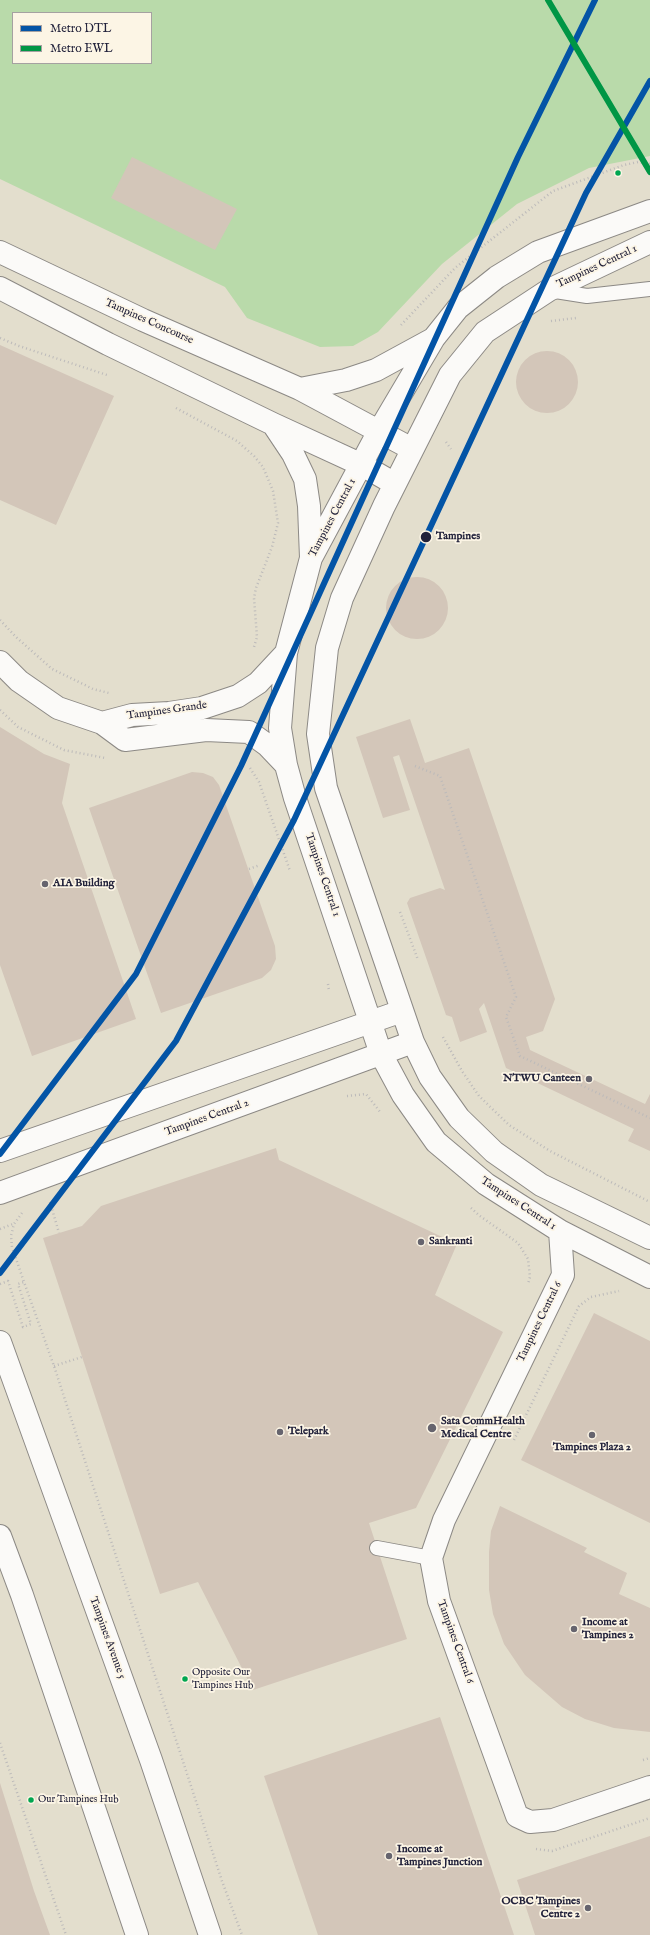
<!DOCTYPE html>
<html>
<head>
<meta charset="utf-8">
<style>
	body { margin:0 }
	#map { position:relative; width:650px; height:1935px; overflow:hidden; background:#e3decd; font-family:"IM FELL English",serif }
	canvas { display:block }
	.legend { position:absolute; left:12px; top:12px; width:140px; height:52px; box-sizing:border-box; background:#fcf5e5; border:1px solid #a5a1a1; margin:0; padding:5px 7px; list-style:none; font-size:12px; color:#22223b }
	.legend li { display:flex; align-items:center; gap:8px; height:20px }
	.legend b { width:20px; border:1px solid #a5a1a1 }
</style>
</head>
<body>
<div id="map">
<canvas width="650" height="1935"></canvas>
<ul class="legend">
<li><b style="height:5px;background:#0354a6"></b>Metro DTL</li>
<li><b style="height:5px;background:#009645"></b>Metro EWL</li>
</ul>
</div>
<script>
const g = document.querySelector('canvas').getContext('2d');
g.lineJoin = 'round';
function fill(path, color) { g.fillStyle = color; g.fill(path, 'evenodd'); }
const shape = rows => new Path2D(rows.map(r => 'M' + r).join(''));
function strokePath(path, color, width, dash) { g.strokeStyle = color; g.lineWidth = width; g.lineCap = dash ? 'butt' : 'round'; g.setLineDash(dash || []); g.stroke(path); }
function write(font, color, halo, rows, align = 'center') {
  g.font = font + ' "IM FELL English",serif'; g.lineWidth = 3.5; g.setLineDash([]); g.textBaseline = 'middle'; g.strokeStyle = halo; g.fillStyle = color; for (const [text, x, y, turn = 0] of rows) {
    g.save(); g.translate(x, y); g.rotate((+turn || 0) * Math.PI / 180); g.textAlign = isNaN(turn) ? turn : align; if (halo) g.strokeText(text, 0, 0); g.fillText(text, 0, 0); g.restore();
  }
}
const green = shape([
	[0,0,650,0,650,156,589,168,517,204,442,264,378,332,353,346,320,347,247,318,225,287,0,179],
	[13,13,151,13,151,63,13,63]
]);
const building = shape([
	[132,157,237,209,215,250,111,198],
	[0,345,114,396,56,525,0,500],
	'516 382a31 31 0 1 1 62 0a31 31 0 1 1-62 0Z',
	'386 608a31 31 0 1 1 62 0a31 31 0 1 1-62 0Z',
	[410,719,425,763,469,748,555,999,543,1031,526,1037,530,1050,645,1104,650,1094,650,1151,628,1141,634,1129,506,1068,484,1003,479,1009,487,1032,460,1042,452,1017,446,1015,407,903,410,898,440,888,445,890,404,770,399,755,393,757,410,810,383,818,356,737],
	[0,727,44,754,70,764,62,803,136,1019,32,1056,0,965],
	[192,772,203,773,213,777,219,785,275,946,276,959,271,970,262,978,161,1013,89,808],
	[276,1148,279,1160,457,1244,435,1295,503,1332,416,1508,369,1523,407,1639,253,1690,198,1582,160,1594,43,1238,82,1226,101,1206],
	[594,1313,650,1341,650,1523,521,1460],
	[500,1506,587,1548,584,1552,627,1573,619,1594,650,1608,650,1732,614,1728,585,1719,562,1707,525,1675,504,1644,493,1614,489,1590,489,1552,491,1531],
	[440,1717,514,1935,318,1935,264,1776],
	[0,1783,34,1891,50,1935,0,1935],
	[650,1836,650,1935,535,1935,517,1880]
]);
const path = shape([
	[551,321,576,318],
	[401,325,455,268,553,191,624,165,638,162,650,164],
	[0,338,19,346,107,375],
	[176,408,237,441,254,456,263,467,273,491,278,523,272,547,256,588,254,598,257,637,254,647],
	[446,442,451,449],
	[0,620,16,637,52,669,93,689,109,693],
	[0,710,18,727,64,750,105,758],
	[415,766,440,776,516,997,506,1017,520,1056,650,1118],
	[250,768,259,782,290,871],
	[249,869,260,865],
	[400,912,418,960],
	[328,984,329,991],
	[443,1037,462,1071,479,1096,509,1125,550,1151,650,1202],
	[347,1096,366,1094,381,1113],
	[50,1202,59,1233],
	[471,1208,480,1216,518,1243,528,1259,530,1277,528,1284],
	[22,1213,14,1224,11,1236,12,1247,24,1282],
	[0,1229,13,1224],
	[0,1284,8,1281,23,1327,31,1324,18,1284,24,1282,54,1366,222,1881,242,1935],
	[54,1366,82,1357],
	[514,1440,579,1306,591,1297,619,1291],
	[0,1743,66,1935],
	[643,1760,650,1758],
	[536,1849,552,1851,650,1818]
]);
const service = shape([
	[549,290,587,296,650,289],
	[377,1548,431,1558]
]);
const minor = shape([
	[650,211,538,252,497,277,458,308,434,338,379,431,311,558,286,653,280,728,286,765,295,798,381,1054,403,1095,436,1142,486,1184,560,1231,650,1277],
	[650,242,549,290,485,332,450,375,384,506,342,598,327,648,318,734,326,788,413,1042,430,1077,459,1118,494,1152,541,1185,650,1238],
	[0,252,143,320,300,389,412,449],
	[0,288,108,344,273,424,362,465,395,484],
	[300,389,346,380,376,370,433,339],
	[273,424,293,454,305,479,309,506,311,558],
	[0,662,19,681,58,708,102,723,125,740,206,730,249,732,267,745,286,765],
	[102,723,132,715,169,713,202,708,238,696,258,683,286,653],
	[0,1151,402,1011],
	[0,1193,413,1042],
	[560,1231,563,1275,444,1520,431,1558,439,1601,517,1816,530,1822,553,1820,650,1787]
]);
const primary = shape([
	[0,1342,151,1760,210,1935],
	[0,1536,22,1595,137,1935]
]);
const metro1 = shape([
	[0,1154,136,974,241,766,518,157,595,0],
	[0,1273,176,1041,294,820,586,193,650,81]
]);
const metro2 = shape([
	[548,0,650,172]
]);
const markers = [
	[618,173,3.5,"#00a651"],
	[426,537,6,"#22223b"],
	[45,884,4,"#66646e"],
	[589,1079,4,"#66646e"],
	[421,1242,4,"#66646e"],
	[432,1428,5,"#66646e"],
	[280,1432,4,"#66646e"],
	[592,1435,4,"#66646e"],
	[574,1629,4,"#66646e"],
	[185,1679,3.5,"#00a651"],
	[31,1800,3.5,"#00a651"],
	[389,1856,4,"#66646e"],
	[588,1908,4,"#66646e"]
];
const busNames = [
	["Opposite Our",192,1673],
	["Tampines Hub",192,1686],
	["Our Tampines Hub",38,1800]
];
const streetNames = [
	["Tampines Central 1",597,267,-25],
	["Tampines Concourse",149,322,24],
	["Tampines Central 1",333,518,-62],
	["Tampines Grande",167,711,-8],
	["Tampines Central 1",322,875,71],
	["Tampines Central 2",207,1118,-20],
	["Tampines Central 1",518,1204,33],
	["Tampines Central 6",540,1322,-64],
	["Tampines Avenue 5",107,1638,70],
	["Tampines Central 6",455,1642,70]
];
const stopNames = [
	["Tampines",436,537]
];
const poiNames = [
	["AIA Building",53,884],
	["NTWU Canteen",581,1079,"right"],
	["Sankranti",429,1242],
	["Sata CommHealth",441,1422],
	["Medical Centre",441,1435],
	["Telepark",288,1432],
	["Tampines Plaza 2",592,1448,"center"],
	["Income at",582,1623],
	["Tampines 2",582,1636],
	["Income at",397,1850],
	["Tampines Junction",397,1863],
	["OCBC Tampines",580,1902,"right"],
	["Centre 2",580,1915,"right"]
];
fill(green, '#b9daaa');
fill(building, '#d3c6b9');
strokePath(service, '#8c8985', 16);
strokePath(minor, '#8c8985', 24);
strokePath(primary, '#8c8985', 24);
strokePath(path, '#bcbaba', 2.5, [1, 3]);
strokePath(service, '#fbfaf8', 14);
strokePath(minor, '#fbfaf8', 22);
strokePath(primary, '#fbfaf8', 22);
strokePath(metro1, '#0354a6', 6);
strokePath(metro2, '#009645', 6);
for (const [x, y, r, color] of markers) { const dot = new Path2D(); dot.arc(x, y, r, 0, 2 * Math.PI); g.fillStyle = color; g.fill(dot); strokePath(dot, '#fcf5e5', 1.5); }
write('10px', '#22223b', '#fcf5e5', busNames, 'left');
write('11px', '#22223b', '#fcf5e5', streetNames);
write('bold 11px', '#22223b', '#fcf5e5', stopNames, 'left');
write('bold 11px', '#22223b', '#fcf5e5', poiNames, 'left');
</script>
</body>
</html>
